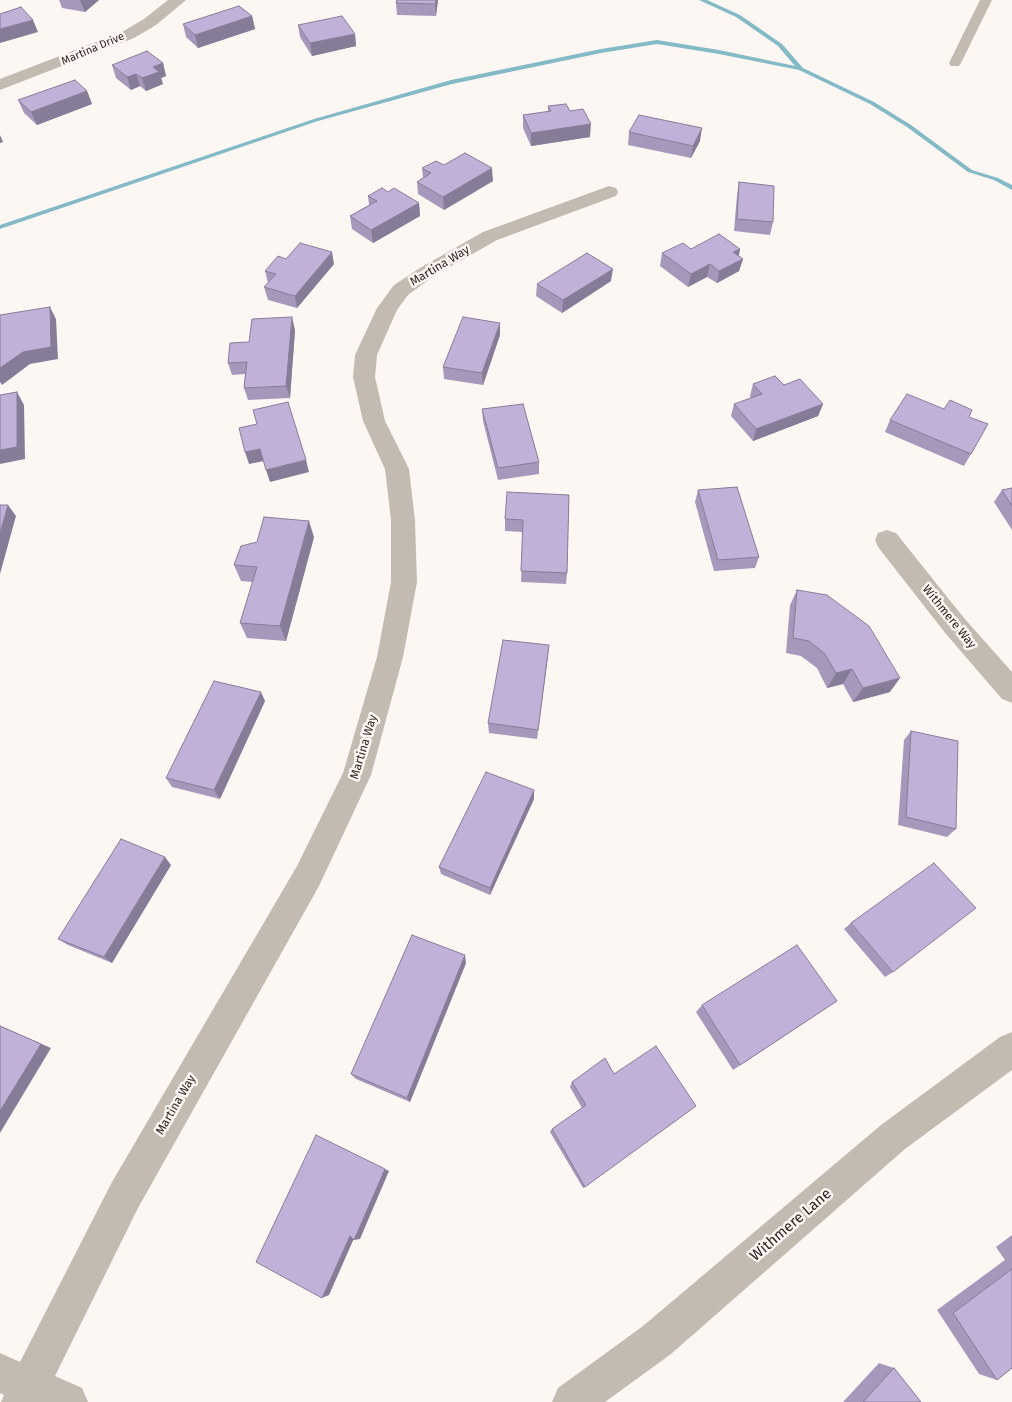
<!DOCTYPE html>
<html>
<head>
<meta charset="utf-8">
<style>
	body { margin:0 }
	canvas { display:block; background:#fdf7f4 }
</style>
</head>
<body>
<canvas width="1012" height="1402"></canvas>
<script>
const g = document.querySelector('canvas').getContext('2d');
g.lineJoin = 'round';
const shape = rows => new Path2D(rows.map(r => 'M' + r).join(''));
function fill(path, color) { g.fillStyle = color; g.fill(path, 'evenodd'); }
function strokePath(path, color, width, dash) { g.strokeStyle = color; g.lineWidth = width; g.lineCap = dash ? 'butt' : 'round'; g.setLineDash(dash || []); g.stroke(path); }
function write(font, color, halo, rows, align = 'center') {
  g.font = font + ' "Fira Sans",sans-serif'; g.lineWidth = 5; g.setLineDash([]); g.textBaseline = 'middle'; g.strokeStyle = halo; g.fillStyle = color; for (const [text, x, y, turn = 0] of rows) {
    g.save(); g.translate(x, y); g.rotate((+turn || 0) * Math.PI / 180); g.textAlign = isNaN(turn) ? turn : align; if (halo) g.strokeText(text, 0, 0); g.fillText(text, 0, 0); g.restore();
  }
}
const stream = shape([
	[699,0,707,0,740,15,782,44,803,68,874,102,911,125,972,170,998,178,1012,185,1012,190,994,180,968,172,907,127,870,104,799,70,719,54,657,44,601,53,452,84,318,121,0,229,0,225,314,119,451,80,601,49,657,40,719,50,795,66,778,46,736,17,699,0]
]);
const lane = shape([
	[980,0,992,0,961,63,959,66,951,66,949,63,980,0]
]);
const street = shape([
	[168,0,186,0,156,25,134,38,0,90,0,79,122,32,144,19,168,0],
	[609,186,616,188,618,192,616,196,497,240,434,276,408,295,397,310,377,355,375,377,385,421,409,469,415,520,417,582,403,657,371,775,319,886,138,1208,55,1376,82,1388,88,1402,1,1402,4,1395,0,1393,0,1353,20,1362,112,1182,297,866,343,773,377,657,391,582,391,520,385,469,363,421,353,377,355,355,377,308,394,285,420,268,483,232,609,186],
	[887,530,896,533,964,618,1012,672,1012,703,1002,699,946,634,878,547,875,540,878,533,887,530],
	[1012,1032,1012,1070,905,1149,671,1354,605,1402,552,1402,558,1388,643,1326,881,1125,1000,1037,1012,1032]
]);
const wall = shape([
	[59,0,99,0,85,12,62,8],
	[438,0,436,16,397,15,396,3],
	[252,16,255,29,198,48,186,37,183,24],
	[298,25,355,34,356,46,312,56,300,37],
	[163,63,166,76,161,78,163,84,146,91,140,86,131,90,116,78,112,65],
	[87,91,92,104,37,125,24,113,18,100],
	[548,106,570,111,590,137,531,146,523,128,523,115,548,112],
	[629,132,700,141,691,158,628,145],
	[422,168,493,181,444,210,418,194,417,182,423,178],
	[739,182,773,222,770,235,734,231,737,195],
	[388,192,419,203,420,216,373,243,352,229,350,216,369,205,368,196],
	[691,249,740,249,739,256,743,259,739,271,717,283,707,277,688,287,660,266,662,253],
	[286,259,334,264,297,308,268,300,264,287,268,283,265,271],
	[611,281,562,313,536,296,537,284],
	[295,330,290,398,248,400,244,388,245,374,232,375,228,363,249,342],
	[500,335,483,385,444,379,443,367],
	[753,384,784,385,823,404,818,416,753,441,731,416,734,404,751,398,750,396],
	[482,409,539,462,539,474,498,480,483,421],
	[944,409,988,424,964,466,885,432,890,420],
	[1012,488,1012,530,994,502,1002,490],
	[698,490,759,557,755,568,714,571,695,502],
	[569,495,567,573,566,584,521,582,523,532,505,531,505,519],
	[314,537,286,641,247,638,240,623,253,582,241,581,234,565],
	[797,590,890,692,853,702,843,684,827,688,817,668,801,656,786,653,790,605],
	[548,655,537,739,489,733,488,723],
	[265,701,220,799,172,787,166,778],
	[911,731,956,829,947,837,898,825,904,740],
	[534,799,490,895,441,874,439,867],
	[171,865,112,963,68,945,58,939],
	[851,923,893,972,885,977,844,929],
	[466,963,410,1102,356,1079,351,1074],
	[837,1001,733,1070,696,1012,702,1005],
	[614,1074,585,1187,583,1188,550,1132,552,1129,582,1108,570,1087,572,1082],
	[1012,1235,1012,1368,997,1380,979,1374,937,1310,1005,1260,996,1247],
	[879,1363,894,1368,921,1402,843,1402]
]);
const shadedWall = shape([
	[80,0,99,0,85,12],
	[436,0,438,0,436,16,435,4],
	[252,16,255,29,198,48,195,35],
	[33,20,38,32,0,43,0,29],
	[355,34,356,46,312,56,310,43],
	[163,63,166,76,161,78,163,84,146,91,142,78,153,67],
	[136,74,140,86,131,90,127,77],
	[87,91,92,104,37,125,31,112],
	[591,124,590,137,531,146,531,133],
	[702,128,700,141,691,158,693,146],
	[0,135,3,142,0,143],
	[492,168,493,181,444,210,443,197],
	[419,203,420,216,373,243,371,230],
	[740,249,737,261,733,252],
	[332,252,334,264,297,308,295,296],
	[743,259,739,271,717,283,719,271],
	[710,264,707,277,688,287,691,274],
	[613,269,611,281,562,313,563,300],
	[50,307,56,319,58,359,30,364,2,385,0,382,0,368],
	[292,317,295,330,290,398,286,386],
	[500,323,500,335,483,385,482,373],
	[17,392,24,405,25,459,0,464,0,450],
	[823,404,818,416,753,441,756,429],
	[260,449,264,461,249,464,245,452],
	[306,460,309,472,270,482,266,470],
	[8,505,16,516,0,574,0,533],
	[309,521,314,537,286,641,280,626],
	[549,645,548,655,537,739,538,730],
	[852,669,843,684,827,688,836,673],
	[900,678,890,692,853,702,863,688],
	[261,692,265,701,220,799,214,790],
	[534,790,534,799,490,895,490,888],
	[165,857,171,865,112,963,104,957],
	[465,955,466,963,410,1102,407,1098],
	[0,1026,51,1048,0,1133],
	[385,1169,389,1171,360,1239,354,1240],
	[350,1236,355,1236,329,1295,322,1298]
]);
const building = shape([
	[397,0,436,0,435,4,396,3,397,0],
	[239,6,252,16,195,35,183,24,239,6],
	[21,7,33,20,0,29,0,14,21,7],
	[342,16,355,34,310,43,298,25,342,16],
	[147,51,163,63,153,67,159,72,142,78,136,74,127,77,112,65,147,51],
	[75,80,87,91,31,112,18,100,75,80],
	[566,104,570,111,583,109,591,124,531,133,523,115,551,111,548,106,566,104],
	[639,115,702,128,693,146,629,132,639,115],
	[465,153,492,168,443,197,417,182,431,173,422,168,436,161,444,165,465,153],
	[739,182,774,186,773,222,737,219,739,182],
	[382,188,388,192,394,188,419,203,371,230,350,216,377,201,368,196,382,188],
	[719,234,740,249,733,252,743,259,719,271,710,264,691,274,662,253,683,243,691,249,719,234],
	[300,243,332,252,295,296,264,287,276,274,265,271,278,256,286,259,300,243],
	[587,253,613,269,563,300,537,284,587,253],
	[50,307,51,347,23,352,0,368,0,315,50,307],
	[292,317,286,386,244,388,247,362,228,363,230,343,249,342,252,319,292,317],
	[463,317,500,323,482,373,443,367,463,317],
	[775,376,784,385,800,379,823,404,756,429,734,404,762,394,753,384,775,376],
	[17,392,17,447,0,450,0,395,17,392],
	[907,394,944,409,950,400,972,410,969,417,988,424,971,454,890,420,907,394],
	[288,402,306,460,266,470,260,449,245,452,239,428,257,424,253,410,288,402],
	[523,404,539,462,498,468,482,409,523,404],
	[737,487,759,557,718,560,698,490,737,487],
	[1012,488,1012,506,1002,490,1012,488],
	[507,492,569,495,567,573,521,571,523,520,505,519,507,492],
	[0,505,8,505,0,533,0,505],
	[264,517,309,521,280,626,240,623,257,567,234,565,241,546,257,542,264,517],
	[797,590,827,595,869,626,900,678,863,688,852,669,836,673,825,654,809,641,793,638,797,590],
	[503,640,549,645,538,730,488,723,503,640],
	[214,681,261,692,214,790,166,778,214,681],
	[911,731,958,741,956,829,906,817,911,731],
	[486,772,534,790,490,888,439,867,486,772],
	[121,839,165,857,104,957,58,939,121,839],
	[934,863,976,908,893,972,851,923,934,863],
	[412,935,465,955,407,1098,351,1074,412,935],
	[797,945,837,1001,740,1065,702,1005,797,945],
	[0,1026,41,1044,0,1111,0,1026],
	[656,1046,696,1106,585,1187,552,1129,586,1105,572,1082,605,1058,614,1074,656,1046],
	[316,1135,385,1169,354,1240,350,1236,322,1298,256,1262,316,1135],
	[1012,1269,1012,1368,997,1380,953,1313,1012,1269],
	[894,1368,921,1402,863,1402,894,1368]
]);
const farStreetnames = [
	["Martina Drive",93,49,-23]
];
const streetNames = [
	["Martina Way",440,266,-31],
	["Withmere Way",949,617,51],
	["Martina Way",364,747,-73],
	["Martina Way",176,1105,-60]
];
const nearStreetnames = [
	["Withmere Lane",791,1225,-41]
];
fill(stream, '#84b9c6');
fill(lane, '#c3bbb1');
fill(street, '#c3bbb1');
fill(wall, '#a698ba');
fill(shadedWall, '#877c97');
fill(building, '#c1b1d8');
strokePath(building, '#877c97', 1);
write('11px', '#2c221c', '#fdf7f4', farStreetnames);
write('12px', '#2c221c', '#fdf7f4', streetNames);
write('15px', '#2c221c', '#fdf7f4', nearStreetnames);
</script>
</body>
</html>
